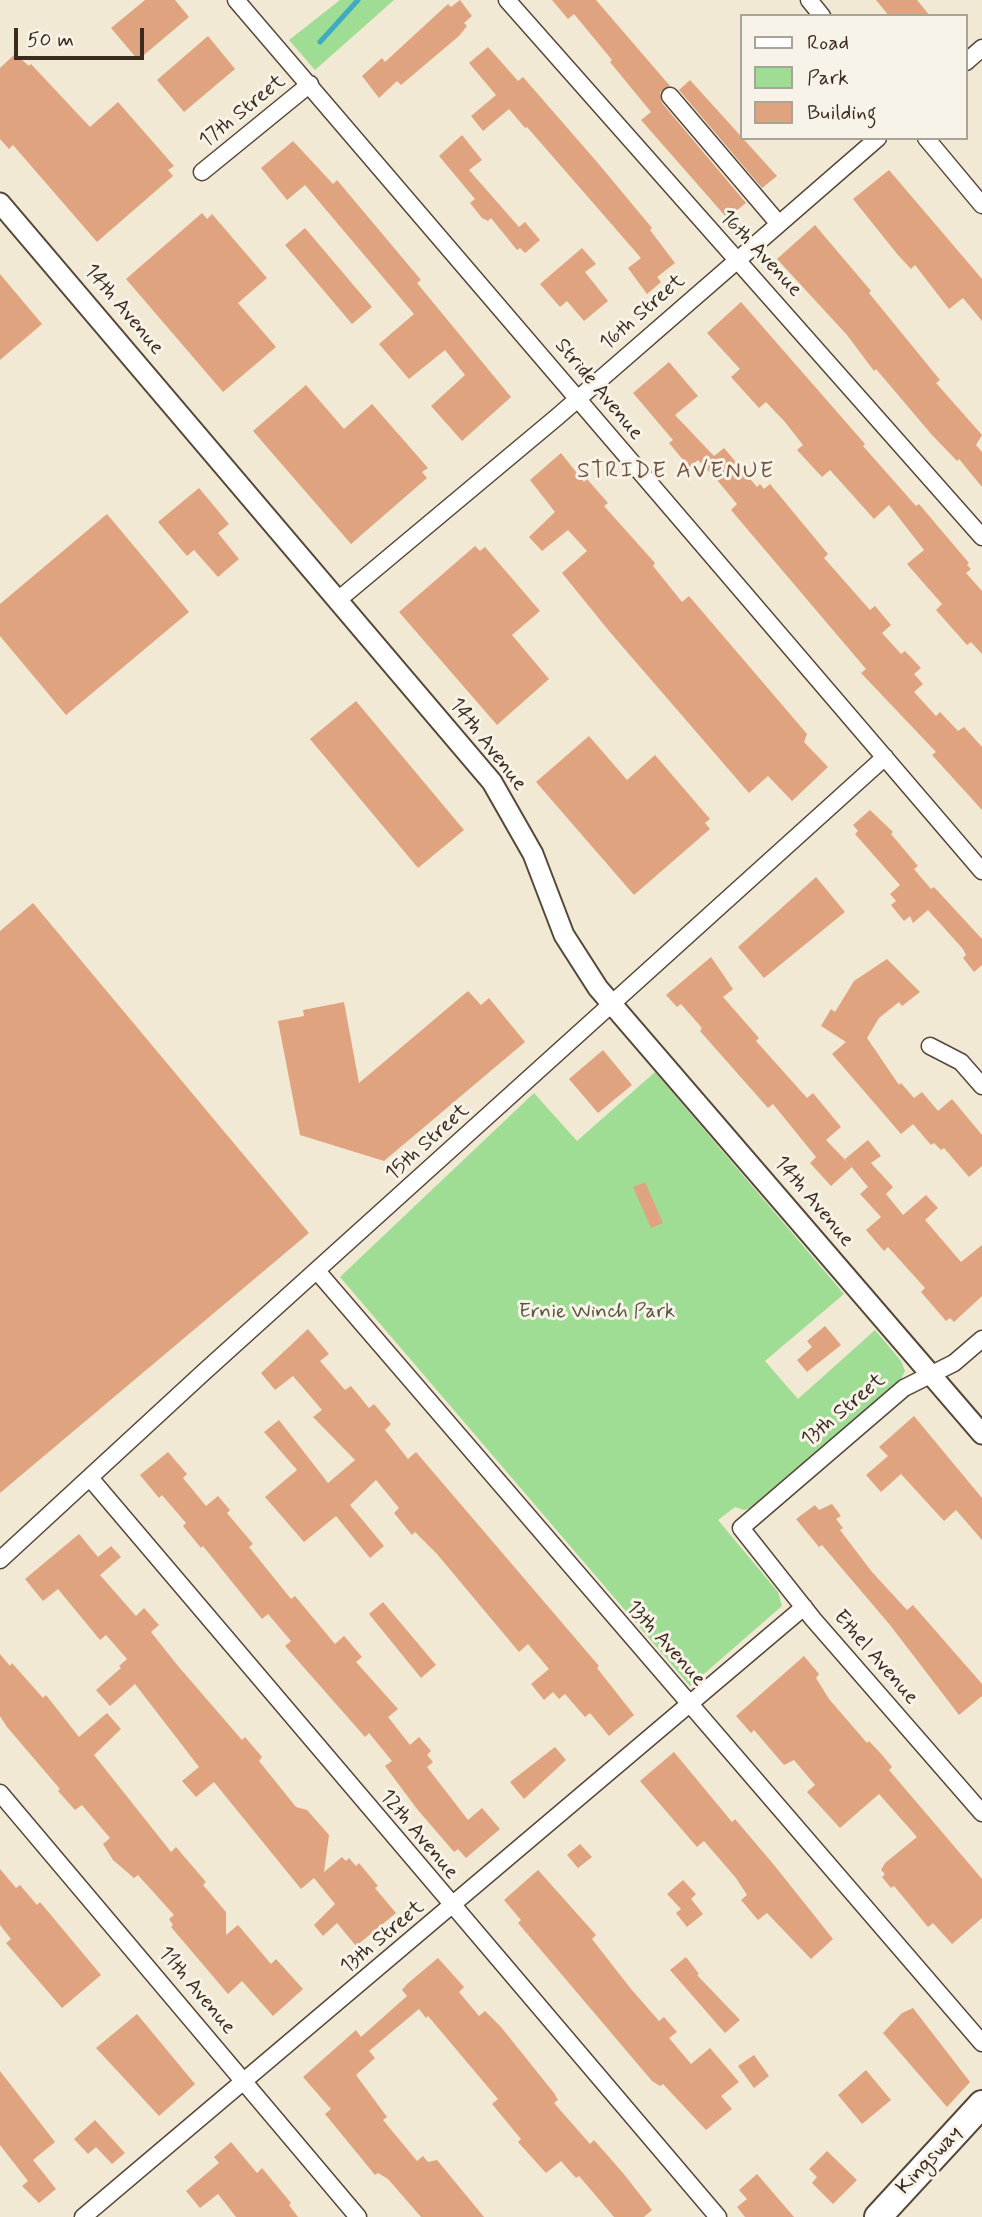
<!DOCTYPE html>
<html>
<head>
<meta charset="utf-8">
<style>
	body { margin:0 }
	#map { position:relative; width:982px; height:2217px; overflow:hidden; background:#f1e9d3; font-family:Mynerve,sans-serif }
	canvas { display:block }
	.legend { position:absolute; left:740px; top:14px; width:228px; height:126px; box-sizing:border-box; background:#f7f3e8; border:2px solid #aca397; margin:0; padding:9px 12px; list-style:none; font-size:21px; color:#3b2a1e }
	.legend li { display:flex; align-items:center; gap:14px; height:35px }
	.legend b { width:35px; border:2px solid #aca397 }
	.scale { position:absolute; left:14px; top:28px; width:130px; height:32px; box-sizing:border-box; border:4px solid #3b2a1e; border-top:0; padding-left:9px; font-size:21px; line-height:24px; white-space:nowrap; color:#3b2a1e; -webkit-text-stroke:5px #f7f3e8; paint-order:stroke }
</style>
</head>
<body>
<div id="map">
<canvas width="982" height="2217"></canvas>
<ul class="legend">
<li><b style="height:9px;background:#fff"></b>Road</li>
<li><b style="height:19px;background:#9edd93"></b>Park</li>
<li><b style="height:19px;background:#e0a37f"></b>Building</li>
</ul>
<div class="scale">50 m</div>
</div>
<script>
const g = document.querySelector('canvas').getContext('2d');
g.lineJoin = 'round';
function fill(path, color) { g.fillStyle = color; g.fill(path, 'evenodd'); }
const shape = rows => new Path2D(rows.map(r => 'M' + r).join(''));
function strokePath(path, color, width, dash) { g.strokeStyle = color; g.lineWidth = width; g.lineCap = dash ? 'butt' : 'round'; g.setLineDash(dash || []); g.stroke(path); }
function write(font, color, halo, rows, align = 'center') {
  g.font = font + ' Mynerve,sans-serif'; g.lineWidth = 6; g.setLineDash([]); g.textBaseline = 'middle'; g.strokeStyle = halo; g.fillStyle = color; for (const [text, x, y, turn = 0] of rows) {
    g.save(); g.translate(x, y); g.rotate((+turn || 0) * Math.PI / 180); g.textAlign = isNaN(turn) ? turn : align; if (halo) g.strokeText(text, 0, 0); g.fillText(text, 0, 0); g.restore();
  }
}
const green = shape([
	[340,0,394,0,315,70,289,40],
	[655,1072,844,1294,765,1361,798,1399,875,1330,901,1361,905,1371,901,1379,753,1507,744,1510,735,1507,718,1520,778,1592,782,1606,690,1686,340,1277,534,1093,577,1141]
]);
const stream = shape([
	[320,42,358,0]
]);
const building = shape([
	[145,0,175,0,189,17,138,60,111,28],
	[460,0,472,16,464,23,467,26,459,36,401,85,397,81,379,98,362,76,382,58,385,62,448,4,451,7],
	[552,0,596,0,670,86,660,92,662,103,746,203,727,218,641,120,651,112,610,62,612,60,574,14,568,19],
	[876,0,917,0,930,16,889,16],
	[208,36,235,69,184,112,157,80],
	[488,47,518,81,523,77,597,162,652,228,650,230,675,263,657,277,661,282,647,294,628,268,641,258,527,127,525,128,509,109,483,131,471,116,496,95,469,63],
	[15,54,29,66,31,64,90,127,118,102,174,166,168,170,173,176,97,242,13,145,9,149,0,139,0,68],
	[690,80,777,176,762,188,679,90],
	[462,135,482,160,469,170,519,227,525,222,540,240,525,253,520,248,517,250,491,218,488,221,482,218,470,203,475,199,439,156],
	[293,141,333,184,337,180,421,280,417,283,511,397,462,441,431,406,465,375,445,350,409,379,379,344,414,314,305,185,287,200,261,168],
	[889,170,982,279,982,321,963,298,949,309,915,265,911,269,898,255,853,199],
	[202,213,207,219,212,214,267,278,238,303,276,347,223,392,126,279],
	[815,225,871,291,869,293,940,380,936,383,982,435,976,445,982,452,982,487,959,459,957,461,932,435,876,369,874,371,847,335,777,259],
	[305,228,372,307,352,324,285,245],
	[582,248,596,264,585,272,608,301,584,321,567,301,560,307,540,284],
	[0,274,42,324,0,360],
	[741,302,865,444,863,446,916,506,919,504,969,563,967,565,971,569,966,573,982,591,982,654,971,642,967,645,936,610,942,604,907,564,924,550,889,505,874,519,830,470,822,477,797,450,803,445,785,422,766,402,759,408,731,377,740,369,707,333],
	[669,362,698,396,675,415,714,456,724,448,757,487,760,484,764,489,770,484,828,554,824,558,870,610,875,606,891,625,882,633,901,654,905,651,921,668,914,674,923,684,914,692,936,716,940,712,958,731,964,727,982,747,982,810,932,755,936,752,861,673,866,669,731,510,737,504,717,480,698,460,689,467,669,443,673,440,633,393],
	[306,385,344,429,372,404,428,468,422,472,427,478,351,544,253,431],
	[561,453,584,482,587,479,608,503,604,506,655,563,653,566,682,602,689,596,807,734,804,742,828,767,792,801,768,776,749,793,609,631,562,573,587,551,568,530,542,551,529,537,555,512,530,480],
	[199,488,229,524,218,533,239,559,218,577,194,550,187,556,158,522],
	[107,514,189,612,66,715,0,636,0,604],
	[475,546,480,551,485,547,540,611,512,635,549,679,497,725,399,612],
	[356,701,464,830,418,868,310,739],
	[589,736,627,780,655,755,710,819,705,823,710,829,634,895,536,782],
	[870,810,893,832,891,834,918,866,914,869,931,889,934,887,982,939,982,965,974,972,963,958,966,955,963,949,928,910,913,923,910,916,904,921,891,905,896,901,890,894,900,885,855,834,858,831,853,825],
	[816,877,845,912,764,978,738,947],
	[33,903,309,1233,0,1493,0,931],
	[711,957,733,989,723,997,759,1038,756,1041,807,1098,813,1093,841,1127,826,1140,852,1167,831,1186,810,1163,816,1157,773,1104,768,1108,700,1031,702,1028,681,1004,677,1007,666,995],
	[887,959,920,992,902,1006,899,1002,879,1018,867,1038,899,1085,901,1083,914,1098,922,1092,938,1111,952,1099,982,1135,982,1166,969,1177,944,1148,941,1150,934,1143,931,1145,913,1124,901,1134,832,1054,846,1042,821,1026,831,1009,835,1012,854,981],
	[468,991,481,1005,489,998,525,1042,384,1161,300,1135,278,1021,304,1016,303,1010,344,1002,359,1083],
	[603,1050,632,1085,598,1113,569,1079],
	[868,1140,881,1156,871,1163,893,1187,886,1194,903,1215,926,1195,938,1208,925,1220,961,1262,982,1245,982,1296,954,1322,950,1318,946,1321,921,1292,925,1288,888,1247,884,1251,866,1230,881,1217,860,1194,868,1187,845,1159],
	[645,1182,663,1223,651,1228,633,1187],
	[825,1326,841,1345,807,1372,797,1360,812,1347,807,1341],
	[308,1329,329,1354,320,1361,345,1390,351,1386,369,1408,374,1404,391,1424,385,1430,408,1459,416,1452,599,1666,597,1668,634,1715,609,1736,590,1713,585,1717,565,1694,559,1699,553,1692,544,1700,531,1684,549,1669,528,1644,519,1652,437,1554,415,1532,412,1535,394,1513,399,1508,376,1480,350,1505,384,1546,370,1558,336,1516,304,1542,265,1497,297,1470,264,1432,279,1420,328,1483,355,1460,313,1417,322,1410,293,1376,275,1390,261,1373],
	[914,1416,982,1498,982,1540,956,1510,944,1521,901,1474,881,1492,866,1475,888,1456,879,1447],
	[168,1452,187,1474,183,1478,206,1506,218,1496,230,1510,227,1513,253,1544,249,1547,291,1599,295,1596,335,1644,344,1636,362,1657,356,1662,398,1709,388,1717,410,1745,419,1737,431,1751,427,1755,433,1762,427,1767,468,1820,482,1808,500,1829,466,1858,458,1849,454,1852,417,1809,385,1766,392,1761,369,1733,365,1737,285,1646,291,1641,268,1614,262,1619,203,1546,201,1548,183,1526,186,1523,162,1495,159,1498,140,1475],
	[832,1504,841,1516,836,1519,843,1528,840,1530,872,1572,907,1610,913,1605,982,1684,982,1696,959,1715,890,1625,822,1545,819,1547,796,1519,815,1505,819,1510],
	[79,1534,98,1557,111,1546,121,1557,100,1575,136,1616,144,1608,159,1625,151,1632,178,1666,242,1740,245,1737,262,1757,259,1761,296,1807,307,1810,329,1835,324,1872,342,1857,346,1861,349,1858,356,1866,359,1863,378,1886,375,1888,396,1913,356,1946,337,1923,323,1936,314,1925,335,1904,314,1878,301,1889,214,1782,196,1797,182,1781,199,1767,135,1684,110,1706,96,1690,121,1668,119,1666,127,1659,106,1635,100,1640,58,1589,43,1601,25,1579],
	[383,1602,436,1665,421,1678,369,1614],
	[0,1654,10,1666,12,1663,43,1698,46,1695,79,1737,107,1713,121,1729,94,1755,171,1852,176,1847,206,1882,203,1885,226,1912,226,1935,238,1925,271,1964,276,1959,303,1989,273,2016,242,1981,228,1994,171,1927,173,1925,169,1919,174,1915,138,1875,134,1878,113,1860,103,1844,110,1838,82,1805,75,1810,58,1791,60,1789,7,1727,0,1716],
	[804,1656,819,1674,816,1678,829,1699,867,1743,869,1741,883,1756,892,1767,889,1770,982,1879,982,1918,952,1944,933,1923,928,1927,894,1886,891,1888,882,1877,885,1874,881,1870,885,1863,917,1837,879,1794,840,1828,807,1792,815,1785,794,1760,784,1765,754,1730,751,1733,736,1716],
	[555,1747,566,1760,524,1799,510,1782],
	[674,1752,732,1822,735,1819,774,1865,833,1939,811,1959,767,1913,758,1920,741,1900,747,1895,736,1878,704,1841,697,1847,640,1781],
	[580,1844,592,1857,578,1868,567,1855],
	[0,1869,16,1888,20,1885,37,1905,40,1902,101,1975,62,2008,6,1943,11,1939,0,1925],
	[538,1870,596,1935,592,1939,631,1989,659,2021,664,2017,677,2032,669,2038,691,2064,710,2048,739,2082,721,2096,732,2109,706,2130,663,2084,660,2086,652,2081,518,1923,521,1920,504,1900],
	[683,1880,696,1894,691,1899,703,1914,687,1927,676,1913,681,1909,667,1894],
	[686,1957,699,1974,697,1975,740,2020,725,2033,670,1970],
	[438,1958,464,1987,459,1992,479,2016,485,2011,501,2027,554,2093,558,2100,554,2103,590,2144,594,2140,623,2173,652,2210,644,2217,614,2217,579,2176,576,2178,561,2161,546,2173,518,2142,521,2139,492,2104,498,2099,428,2016,426,2018,419,2009,369,2051,375,2058,356,2075,387,2117,383,2120,417,2161,423,2156,428,2162,437,2160,484,2217,421,2217,388,2179,378,2173,375,2175,325,2114,331,2109,303,2077,356,2030,361,2037,407,1996,402,1990,407,1984],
	[913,2008,970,2082,947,2107,883,2033,902,2013],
	[137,2014,195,2084,159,2116,96,2048],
	[754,2055,769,2076,754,2088,738,2066],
	[866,2070,891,2100,862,2124,838,2095],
	[0,2071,55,2142,33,2160,56,2189,39,2203,22,2186,28,2181,0,2145],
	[95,2120,125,2153,112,2164,96,2147,88,2154,74,2139],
	[231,2142,257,2173,262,2168,291,2203,289,2205,298,2217,236,2217,218,2194,200,2208,186,2191,219,2163,214,2157],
	[827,2151,857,2180,833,2204,812,2183,817,2177,809,2169],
	[757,2174,794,2217,745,2217,737,2207,747,2199,739,2190]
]);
const minor = shape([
	[236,0,982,871],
	[507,0,982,537],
	[809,0,822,16],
	[966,62,982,48],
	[670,96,779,224],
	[926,138,982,205],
	[202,172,310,84],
	[338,600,557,417,878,138],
	[930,1046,961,1062,982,1086],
	[317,1271,982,2043],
	[982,1339,954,1363,904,1388,741,1528,813,1619,982,1813],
	[90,1478,718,2217],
	[0,1560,204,1372,885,757],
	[0,1793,358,2217],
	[83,2217,804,1607]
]);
const tertiary = shape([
	[0,203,492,782,533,854,564,935,598,988,982,1434]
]);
const primary = shape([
	[878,2217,982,2104]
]);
const streetNames = [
	["17th Street",243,112,-39],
	["16th Avenue",760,254,47],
	["14th Avenue",123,310,50],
	["16th Street",643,313,-41],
	["Stride Avenue",598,390,50],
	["14th Avenue",487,745,52],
	["15th Street",428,1143,-42],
	["14th Avenue",813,1202,50],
	["13th Street",844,1411,-40],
	["13th Avenue",665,1644,48],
	["Ethel Avenue",875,1658,49],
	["12th Avenue",418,1835,50],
	["13th Street",383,1938,-40],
	["11th Avenue",196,1991,50],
	["Kingsway",930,2161,-47]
];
const parkNames = [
	["Ernie Winch Park",597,1313]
];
const neighbourhoodNames = [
	["STRIDE AVENUE",676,472]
];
fill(green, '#9edd93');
strokePath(stream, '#3fabbf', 5);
fill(building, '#e0a37f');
strokePath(minor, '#564739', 19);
strokePath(tertiary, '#564739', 23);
strokePath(primary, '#564739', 30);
strokePath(minor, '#fff', 16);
strokePath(tertiary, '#fff', 19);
strokePath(primary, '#fff', 26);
write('21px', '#3b2a1e', '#f7f3e8', streetNames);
write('21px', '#54573b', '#f7f3e8', parkNames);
g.letterSpacing = '2px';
write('23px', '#755440', '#f7f3e8', neighbourhoodNames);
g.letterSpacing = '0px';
</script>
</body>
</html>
